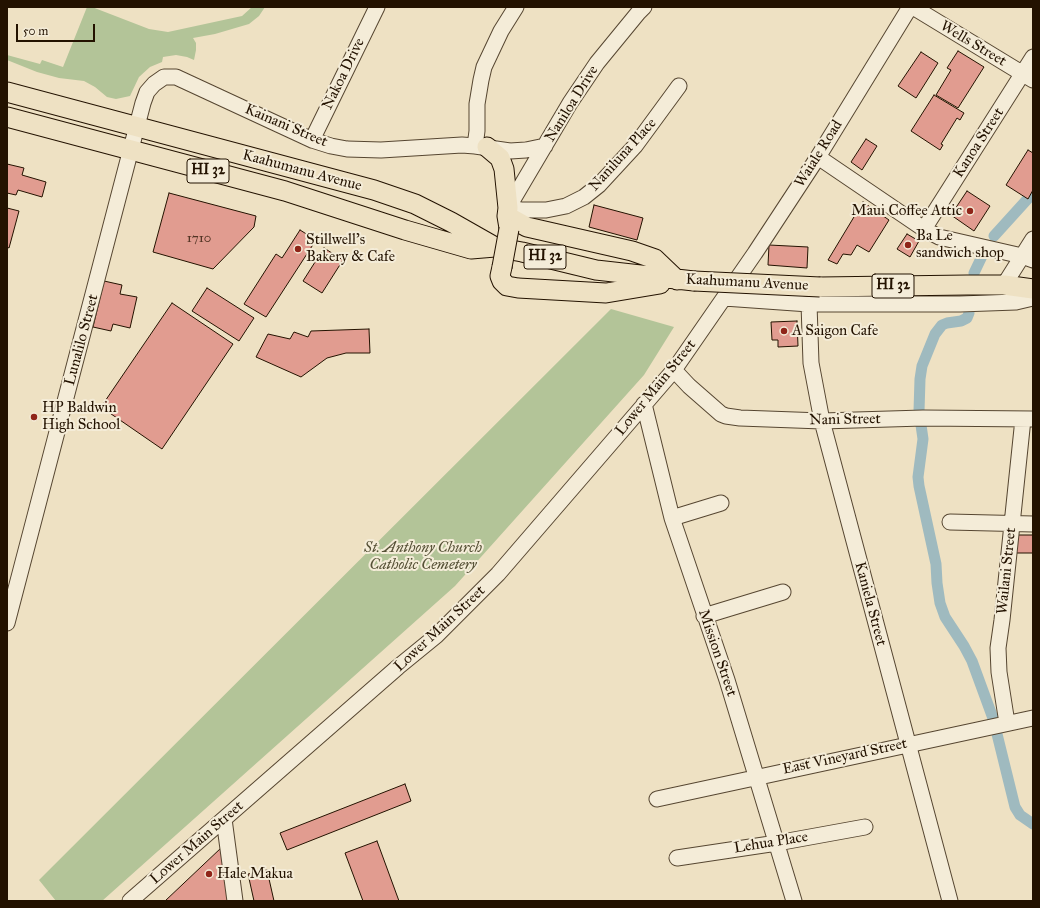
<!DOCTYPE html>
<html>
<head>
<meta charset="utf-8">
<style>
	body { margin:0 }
	#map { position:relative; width:1040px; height:908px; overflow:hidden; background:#eee1c3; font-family:"IM FELL Great Primer",serif }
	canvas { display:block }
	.frame { position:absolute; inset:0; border:8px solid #231200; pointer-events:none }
	.scale { position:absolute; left:16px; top:24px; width:79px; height:18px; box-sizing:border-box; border:2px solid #231200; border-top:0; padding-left:5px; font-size:12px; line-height:14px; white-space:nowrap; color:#231200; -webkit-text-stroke:3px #f4ecd8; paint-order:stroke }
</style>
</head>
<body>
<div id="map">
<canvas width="1040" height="908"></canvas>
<div class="frame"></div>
<div class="scale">50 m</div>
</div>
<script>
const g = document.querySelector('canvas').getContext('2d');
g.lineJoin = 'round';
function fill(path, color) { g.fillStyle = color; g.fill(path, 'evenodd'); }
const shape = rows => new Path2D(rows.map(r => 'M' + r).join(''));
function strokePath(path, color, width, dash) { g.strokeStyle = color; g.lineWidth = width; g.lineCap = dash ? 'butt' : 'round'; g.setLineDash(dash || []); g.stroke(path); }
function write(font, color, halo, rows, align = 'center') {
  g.font = font + ' "IM FELL Great Primer",serif'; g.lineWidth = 4; g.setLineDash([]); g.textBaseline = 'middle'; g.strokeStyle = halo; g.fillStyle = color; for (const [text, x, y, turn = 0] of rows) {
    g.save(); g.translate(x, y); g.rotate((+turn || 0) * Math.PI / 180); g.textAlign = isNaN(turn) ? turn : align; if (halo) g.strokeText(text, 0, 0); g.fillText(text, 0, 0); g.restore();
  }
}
const green = shape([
	[87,7,92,7,149,29,168,32,242,16,252,7,265,7,259,16,249,24,215,34,193,38,196,43,196,50,194,60,187,57,176,55,163,57,162,62,150,67,139,77,130,96,116,99,107,97,95,87,84,81,59,78,37,72,7,60,7,55,40,64,42,60,63,67],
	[611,309,674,327,644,375,455,586,102,901,56,901,39,880]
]);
const canal = shape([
	[994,236,1033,193],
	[974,273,984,252],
	[969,313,967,318,961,321,947,323,942,325,935,334,922,366,920,379,919,411,923,439,918,477,919,486,936,564,937,583,940,603,945,617,964,646,972,661,994,721],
	[997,734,1015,807,1020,815,1033,824]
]);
const building = shape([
	[958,51,984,67,958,108,936,95,951,70,947,68,958,51],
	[921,52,938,63,916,98,898,86,921,52],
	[934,95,964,113,960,120,957,118,941,144,943,145,940,150,911,131,934,95],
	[866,139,877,146,862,170,851,162,866,139],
	[1028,150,1033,153,1033,190,1028,199,1006,185,1028,150],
	[7,164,24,168,22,175,46,182,42,197,18,190,16,195,7,193,7,164],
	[967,191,990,206,974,231,951,215,967,191],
	[169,193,256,216,254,227,213,269,153,252,169,193],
	[863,202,889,220,869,252,857,245,851,255,843,254,837,264,828,260,863,202],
	[594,205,643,218,637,240,589,227,594,205],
	[7,208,19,211,9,248,7,247,7,208],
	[300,230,316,240,266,317,244,304,276,254,282,258,300,230],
	[907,234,919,241,910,257,897,249,907,234],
	[769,245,808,247,807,268,768,265,769,245],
	[324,248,343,260,322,293,303,281,324,248],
	[104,281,122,285,120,294,137,297,130,328,113,324,111,331,93,327,104,281],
	[207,288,254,318,239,341,192,311,207,288],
	[172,303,233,344,162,449,101,407,172,303],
	[797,321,798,346,778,347,778,340,772,340,771,322,797,321],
	[369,329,370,353,346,353,327,358,301,377,256,357,268,334,290,339,294,332,308,337,311,331,369,329],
	[1016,535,1033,535,1033,553,1016,553,1016,535],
	[405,784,411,801,287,850,280,833,405,784],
	[377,841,399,901,363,901,345,853,377,841],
	[221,848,230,901,165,901,221,848],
	[267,870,274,901,254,901,248,874,267,870]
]);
const minor = shape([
	[644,7,638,13,597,63,570,103,508,208,521,210,546,210,566,206,584,197,599,185,635,146,679,86],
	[913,7,1033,80],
	[312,140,377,7],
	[475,146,477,131,477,104,481,80,484,67,501,31,516,7],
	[818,157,924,229,939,237,1022,256,1033,260],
	[924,229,1033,57],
	[1004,285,1033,239],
	[724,298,809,304,960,304,1016,302,1033,298],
	[809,304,811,363,822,421,950,901],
	[674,370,689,386,721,414,726,416,740,418,822,421,923,418,1033,419],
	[644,404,672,518,727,680,794,901],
	[672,518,721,503],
	[950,522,1033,524],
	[704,616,783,592],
	[7,623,143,103,147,92,154,84,164,77,176,77,312,140,331,146,347,149,381,150,462,145,475,146,510,151,526,150,545,146],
	[1007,723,999,672,998,648,1002,620,1023,419],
	[657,799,1033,718],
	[224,819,235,901],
	[677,858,777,843,865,827],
	[130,901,398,667,436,636,498,574,674,370,755,253,818,157,910,7]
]);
const major = shape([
	[7,92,374,190,415,204,451,222,495,247],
	[7,117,285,191,405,230,471,249,495,247,522,252,596,270,694,281],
	[487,147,500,158,504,169,508,208,507,216,509,228],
	[507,216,527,227,632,251,655,259,677,280],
	[502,267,500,276,502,281,507,286,518,288,606,293,660,284],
	[820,287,967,285,1004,285,1033,289]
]);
const majorBridge = shape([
	[502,267,509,229],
	[694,281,820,287]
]);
const markers = [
	[970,211,4,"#8f2418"],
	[908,245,4,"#8f2418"],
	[298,249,4,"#8f2418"],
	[784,331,4,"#8f2418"],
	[34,417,4,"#8f2418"],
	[209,874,4,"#8f2418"]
];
const numberNames = [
	["1710",199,239]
];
const shields = [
	[208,171,42],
	[545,257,42],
	[893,286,42]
];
const shieldNames = [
	["HI 32",208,171],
	["HI 32",545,257],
	["HI 32",893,286]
];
const streetNames = [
	["Wells Street",973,44,31],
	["Nakoa Drive",344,74,-64],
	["Naniloa Drive",572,104,-58],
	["Kainani Street",286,126,23],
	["Kanoa Street",979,143,-57],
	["Waiale Road",819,154,-58],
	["Naniluna Place",623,155,-48],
	["Kaahumanu Avenue",302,171,15],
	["Kaahumanu Avenue",747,283,3],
	["Lunalilo Street",82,340,-75],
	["Lower Main Street",656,388,-51],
	["Nani Street",845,420,-1],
	["Wailani Street",1007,571,-84],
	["Kaniela Street",870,604,75],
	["Lower Main Street",440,629,-43],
	["Mission Street",717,653,71],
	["East Vineyard Street",845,757,-12],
	["Lower Main Street",197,843,-41],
	["Lehua Place",771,843,-9]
];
const poiNames = [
	["Maui Coffee Attic",962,211,"right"],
	["Ba Le",916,236],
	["sandwich shop",916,253],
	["Stillwell's",306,240],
	["Bakery & Cafe",306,257],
	["A Saigon Cafe",792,331],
	["HP Baldwin",42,408],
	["High School",42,425],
	["Hale Makua",217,874]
];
const parkNames = [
	["St. Anthony Church",423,548],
	["Catholic Cemetery",423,565]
];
fill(green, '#b3c498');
strokePath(canal, '#9fbabf', 11);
fill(building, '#e19c90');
strokePath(building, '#231200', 1);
strokePath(minor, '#564631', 17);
strokePath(major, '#231200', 21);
strokePath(minor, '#f4ecd8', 15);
strokePath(major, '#eee1c3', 19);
strokePath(majorBridge, '#231200', 21, []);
strokePath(majorBridge, '#eee1c3', 19);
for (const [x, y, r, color] of markers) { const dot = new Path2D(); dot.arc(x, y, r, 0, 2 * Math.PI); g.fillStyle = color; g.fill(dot); strokePath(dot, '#f4ecd8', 1.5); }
write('13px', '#523424', null, numberNames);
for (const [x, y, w] of shields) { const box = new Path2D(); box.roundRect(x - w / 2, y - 12, w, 24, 3); g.fillStyle = '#f4ecd8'; g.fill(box); strokePath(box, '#231200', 1); }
write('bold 14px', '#231200', null, shieldNames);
write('15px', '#231200', '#f4ecd8', streetNames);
write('15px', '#231200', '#f4ecd8', poiNames, 'left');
write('italic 15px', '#555035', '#f4ecd8', parkNames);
</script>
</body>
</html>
